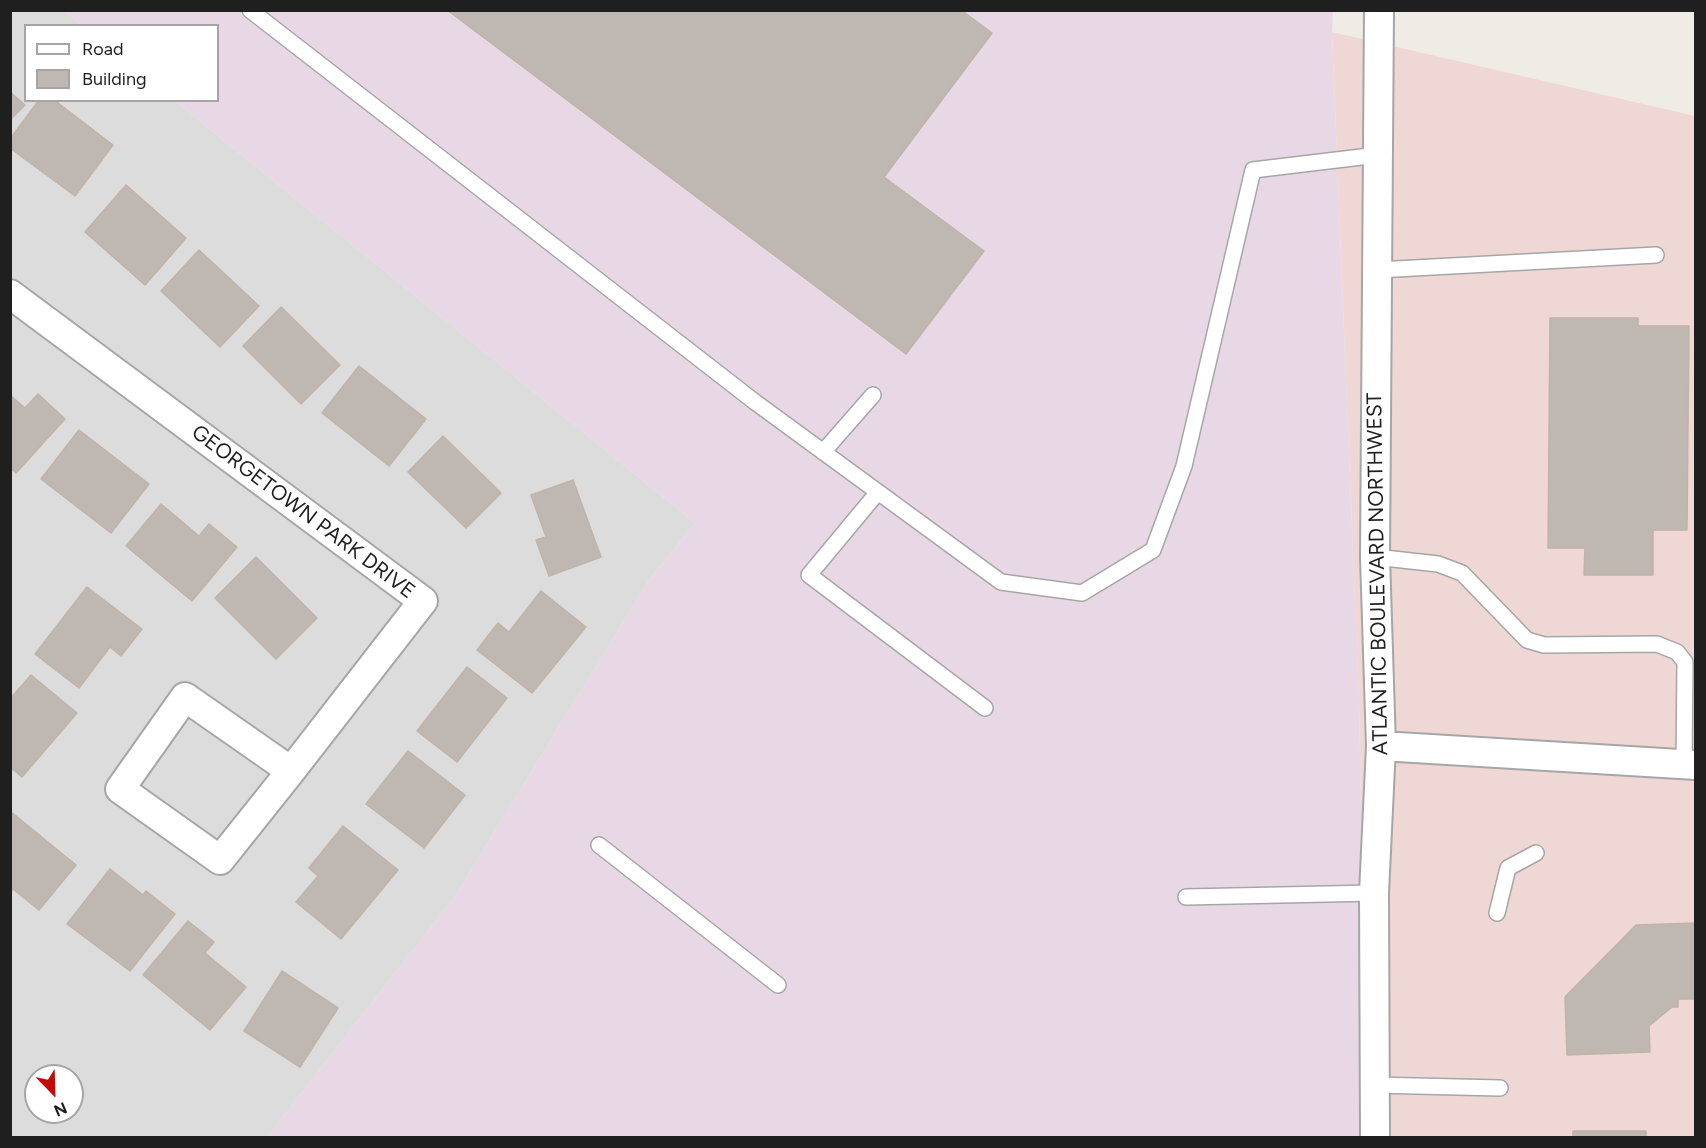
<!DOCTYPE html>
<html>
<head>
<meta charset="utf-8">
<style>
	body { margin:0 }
	#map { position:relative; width:1706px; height:1148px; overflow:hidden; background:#efece5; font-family:Figtree,sans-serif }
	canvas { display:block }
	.frame { position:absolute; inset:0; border:12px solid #1f1f1f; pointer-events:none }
	.legend { position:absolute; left:24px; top:24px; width:195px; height:78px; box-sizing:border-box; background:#fff; border:2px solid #a5a5a5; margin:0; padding:8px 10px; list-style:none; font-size:18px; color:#1f1f1f }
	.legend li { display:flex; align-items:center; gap:12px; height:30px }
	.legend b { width:30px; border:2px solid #a5a5a5 }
	.north { position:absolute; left:24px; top:1064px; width:60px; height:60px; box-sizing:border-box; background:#fff; border:2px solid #a5a5a5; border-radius:50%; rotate:157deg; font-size:16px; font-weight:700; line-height:24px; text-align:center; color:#1f1f1f }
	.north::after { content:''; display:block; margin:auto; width:21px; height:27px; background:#c30b0a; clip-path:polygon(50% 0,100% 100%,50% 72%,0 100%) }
</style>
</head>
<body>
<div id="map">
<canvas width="1706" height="1148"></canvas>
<div class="frame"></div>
<ul class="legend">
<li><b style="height:8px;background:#fff"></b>Road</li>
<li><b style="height:16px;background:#bfb8b2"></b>Building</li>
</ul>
<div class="north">N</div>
</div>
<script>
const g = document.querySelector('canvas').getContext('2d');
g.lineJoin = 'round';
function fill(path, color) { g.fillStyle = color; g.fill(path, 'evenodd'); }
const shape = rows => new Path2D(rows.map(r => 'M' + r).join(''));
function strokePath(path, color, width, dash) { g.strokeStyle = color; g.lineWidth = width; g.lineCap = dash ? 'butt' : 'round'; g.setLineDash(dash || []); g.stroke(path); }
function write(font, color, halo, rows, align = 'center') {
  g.font = font + ' Figtree,sans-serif'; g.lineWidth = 6; g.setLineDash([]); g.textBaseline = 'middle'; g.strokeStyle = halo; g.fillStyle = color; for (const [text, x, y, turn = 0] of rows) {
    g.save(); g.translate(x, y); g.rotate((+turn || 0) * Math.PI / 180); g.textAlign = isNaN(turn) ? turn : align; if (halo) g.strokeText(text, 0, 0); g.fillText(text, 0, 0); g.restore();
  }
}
const residential = shape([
	[10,11,64,11,82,25,26,26,26,100,175,101,695,523,649,580,455,896,267,1137,11,1137],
	[36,1076,72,1076,72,1112,36,1112]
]);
const commercial = shape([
	[1332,32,1695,116,1695,1137,1367,1137,1359,701]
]);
const industrial = shape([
	[64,11,1333,11,1332,32,1359,701,1367,1137,267,1137,455,896,649,580,695,523,175,101,218,100,218,26,82,25]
]);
const building = shape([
	[447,10,961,10,992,33,884,177,984,251,906,354,447,10],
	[10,92,25,105,10,120,10,92],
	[39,100,54,100,113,145,75,196,10,148,10,139,39,100],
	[126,185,186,238,145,285,85,232,126,185],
	[199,250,259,306,220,347,161,291,199,250],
	[281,307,340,365,301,404,243,346,281,307],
	[1550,318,1638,318,1638,326,1689,326,1687,530,1653,530,1653,575,1584,575,1585,548,1548,548,1550,318],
	[359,366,426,419,389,466,322,413,359,366],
	[38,394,65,419,16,473,10,468,10,395,25,408,38,394],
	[79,430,149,484,111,533,41,479,79,430],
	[443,436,501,493,466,528,408,472,443,436],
	[573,480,601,557,549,576,536,540,546,537,531,495,573,480],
	[161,504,199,536,209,524,237,547,192,601,126,546,161,504],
	[256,557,317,618,276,659,215,598,256,557],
	[87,587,142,629,121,656,110,647,79,688,35,654,87,587],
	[541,591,586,627,532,693,477,650,498,623,509,632,541,591],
	[467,667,507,698,457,762,417,731,467,667],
	[31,675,77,713,22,777,10,767,10,699,31,675],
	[408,751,465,795,424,848,366,804,408,751],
	[10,811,76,865,39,910,13,889,10,893,10,811],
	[343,826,398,870,341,939,296,902,318,876,309,868,343,826],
	[110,869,143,895,146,891,175,914,130,971,67,924,110,869],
	[188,921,214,942,205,953,246,987,210,1030,143,975,188,921],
	[1696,923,1696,999,1678,999,1678,1007,1672,1007,1649,1026,1650,1052,1567,1055,1565,997,1636,925,1696,923],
	[282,971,338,1008,300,1067,244,1031,282,971],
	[1573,1131,1646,1131,1646,1138,1573,1138,1573,1131]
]);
const lane = shape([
	[250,10,755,402,1001,582,1082,593,1153,550,1184,466,1253,170,1378,155],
	[1377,270,1656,255],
	[823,452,873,395],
	[878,492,809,575,985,708],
	[1375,557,1438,564,1462,573,1527,640,1544,645,1657,644,1677,652,1685,662,1684,765],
	[599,845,778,985],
	[1186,897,1374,893],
	[1497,913,1508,868,1536,853],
	[1374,1085,1500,1088]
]);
const street = shape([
	[10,294,423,601,291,771,220,860,120,789,185,697,291,771],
	[1381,746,1696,765],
	[1375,1138,1374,893,1381,746,1375,557,1379,10]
]);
const streetNames = [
	["GEORGETOWN PARK DRIVE",303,512,37],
	["ATLANTIC BOULEVARD NORTHWEST",1378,574,-91]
];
fill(residential, '#dddcdc');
fill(commercial, '#efd7d5');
fill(industrial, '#e8d8e5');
fill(building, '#bfb8b2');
strokePath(building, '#c0b3a8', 1.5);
strokePath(lane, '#a6a6a6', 18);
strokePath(street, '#a6a6a6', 32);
strokePath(lane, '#fff', 15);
strokePath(street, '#fff', 28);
write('21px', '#1f1f1f', '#fff', streetNames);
</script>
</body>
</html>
